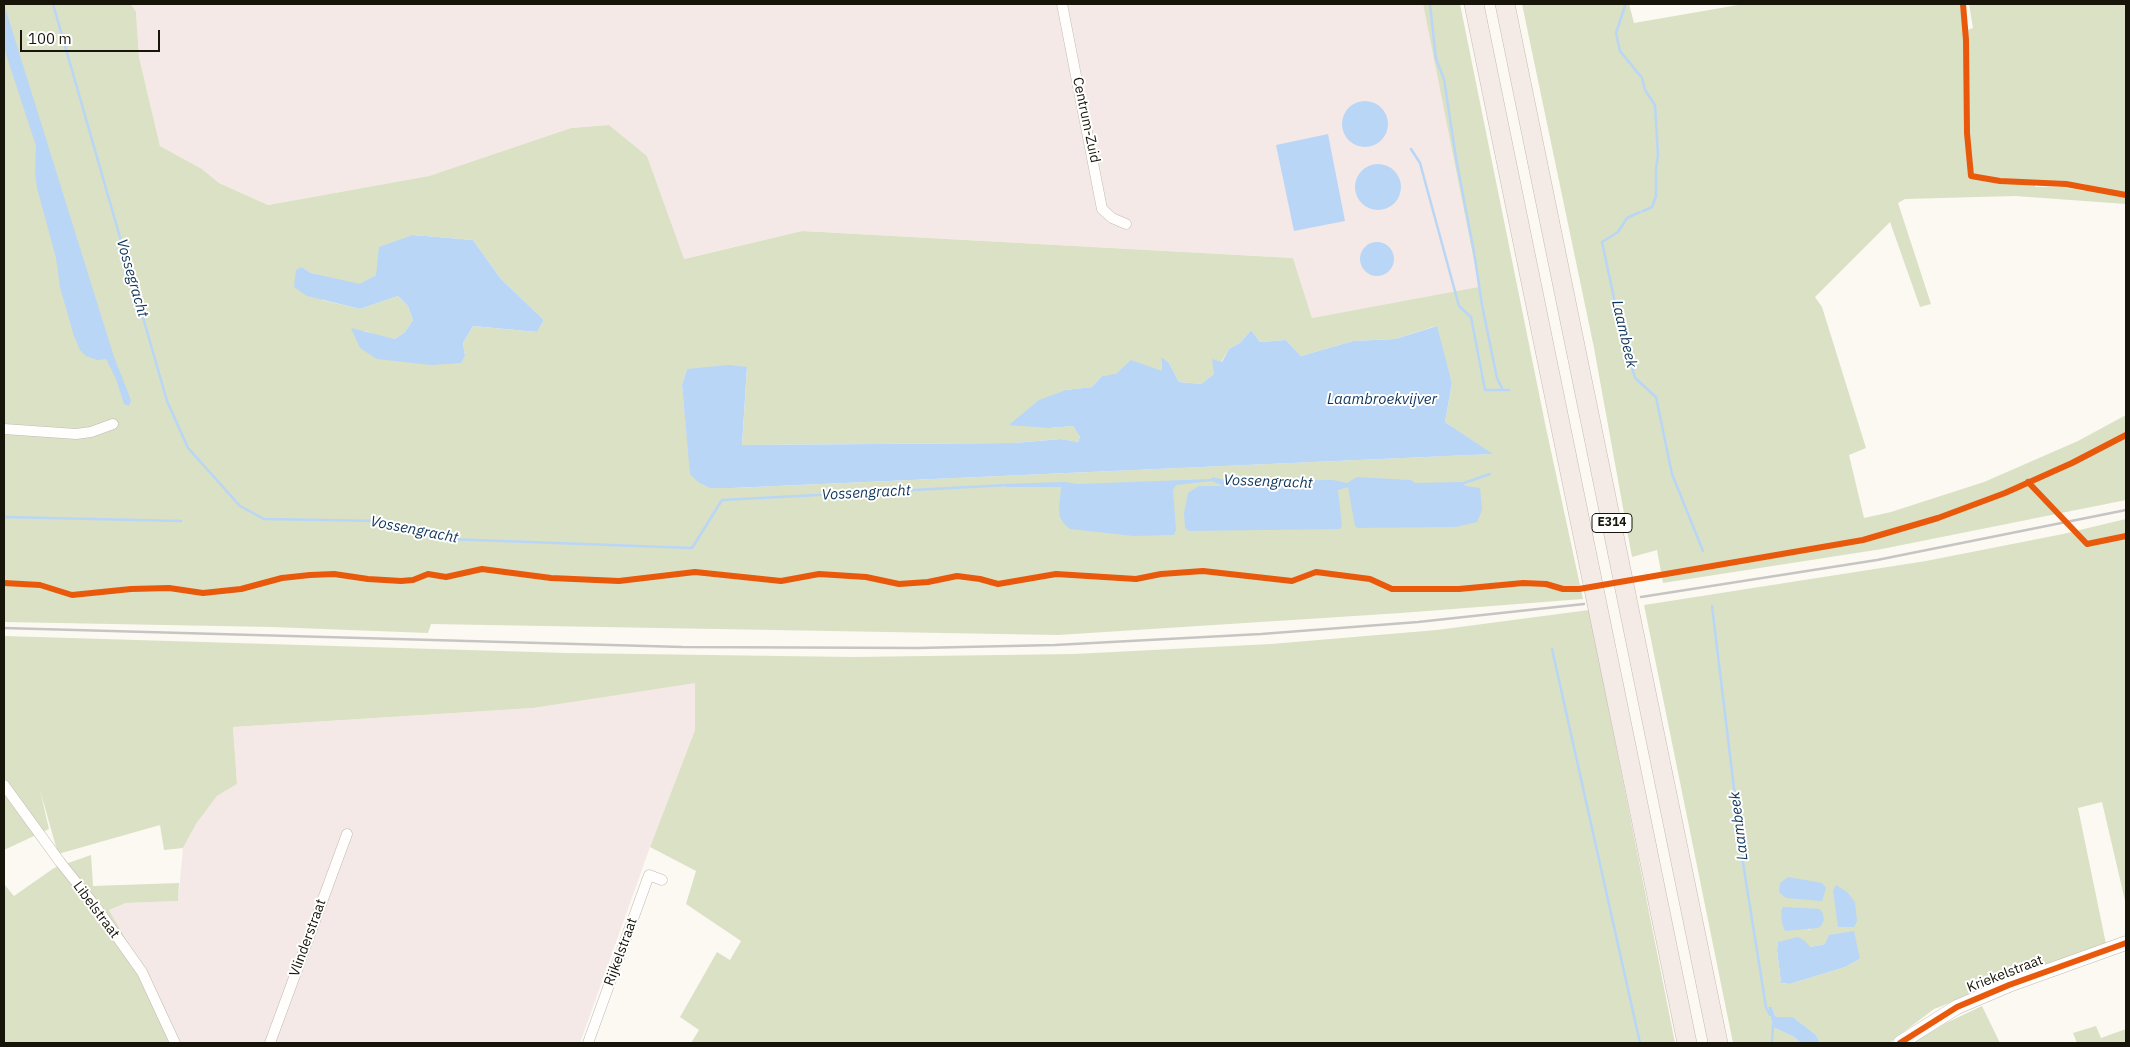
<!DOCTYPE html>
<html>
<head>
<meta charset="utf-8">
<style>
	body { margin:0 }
	#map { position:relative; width:2130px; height:1047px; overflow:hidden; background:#fcf9f2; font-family:"IBM Plex Sans",sans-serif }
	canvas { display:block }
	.frame { position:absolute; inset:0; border:5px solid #171409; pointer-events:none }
	.scale { position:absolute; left:20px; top:30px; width:140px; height:22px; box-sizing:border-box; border:2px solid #171409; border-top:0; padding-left:6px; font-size:15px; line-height:18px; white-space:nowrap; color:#171409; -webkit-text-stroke:4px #fff; paint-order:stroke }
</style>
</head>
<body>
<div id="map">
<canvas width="2130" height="1047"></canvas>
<div class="frame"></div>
<div class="scale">100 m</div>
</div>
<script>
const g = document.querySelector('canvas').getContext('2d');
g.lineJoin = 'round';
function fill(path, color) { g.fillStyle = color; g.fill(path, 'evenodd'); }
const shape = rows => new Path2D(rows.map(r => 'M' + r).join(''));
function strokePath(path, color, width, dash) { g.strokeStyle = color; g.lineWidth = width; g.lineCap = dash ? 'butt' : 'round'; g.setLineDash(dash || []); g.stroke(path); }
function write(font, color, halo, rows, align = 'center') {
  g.font = font + ' "IBM Plex Sans",sans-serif'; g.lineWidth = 4; g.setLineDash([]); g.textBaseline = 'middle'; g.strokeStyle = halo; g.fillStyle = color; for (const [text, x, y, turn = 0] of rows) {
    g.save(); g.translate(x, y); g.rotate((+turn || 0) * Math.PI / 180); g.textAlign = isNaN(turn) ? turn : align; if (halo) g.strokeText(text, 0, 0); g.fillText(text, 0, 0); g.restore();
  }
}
const industrial = shape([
	[131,4,1423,4,1479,288,1312,318,1293,258,802,231,683,259,647,156,609,125,571,128,429,176,268,205,219,183,202,169,160,146,139,57,136,13],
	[695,682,695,730,650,847,580,1043,180,1043,109,910,126,903,178,901,183,848,196,824,217,796,237,784,233,727,533,708]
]);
const green = shape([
	[4,4,131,4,136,12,139,57,160,146,202,169,219,183,268,205,429,176,571,128,609,125,647,156,684,259,802,231,1293,258,1312,318,1479,287,1423,4,1460,4,1546,428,1583,599,1401,613,1058,635,431,624,428,633,272,627,4,622],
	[413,235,473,240,501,279,544,320,537,332,473,326,463,343,465,355,360,348,365,331,376,335,395,339,405,332,413,320,408,306,398,296,360,309,322,300,302,267,311,273,360,285,376,275],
	[1436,326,1452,383,1445,422,1492,454,732,488,688,446,682,385,687,369,747,368,742,445,1014,443,1061,439,1078,442,1080,437,1073,426,1050,428,1066,390,1092,387,1102,376,1162,371,1161,358,1169,363,1179,382,1201,384,1214,374,1229,349,1241,342,1251,330,1260,342,1286,340,1301,356,1353,341,1395,339],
	[1522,4,1629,4,1634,23,1744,4,1963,4,1967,30,1973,28,1969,4,2126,4,2126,204,2015,196,1905,199,1898,203,1931,304,1920,307,1890,222,1815,297,1822,307,1866,448,1849,455,1864,518,1891,512,1984,482,2078,441,2126,415,2126,500,1882,549,1663,583,1657,550,1632,557,1594,348],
	[2035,180,2085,184,2086,185,2084,191,2064,187,2035,187],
	[2126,519,2126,905,2102,802,2078,808,2106,944,2006,978,1942,1006,1934,1009,1889,1043,1820,1043,1816,1035,1793,1017,1779,1017,1775,1016,1772,1007,1768,1007,1773,1027,1794,1037,1801,1043,1733,1043,1644,605,1926,561,2063,534],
	[1781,911,1811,930,1804,928,1785,930],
	[1778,942,1810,947,1825,944,1860,959,1845,967,1790,984,1781,983,1777,950],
	[1589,610,1675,1043,691,1043,699,1030,680,1017,717,952,730,960,741,941,686,904,696,871,650,847,695,730,695,683,533,708,233,727,237,784,217,796,196,824,183,848,164,850,160,825,58,854,40,790,49,829,4,850,4,636,567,653,853,657,1074,654,1271,644,1437,630],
	[91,855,93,886,179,883,178,901,126,903,109,910,164,1006,180,1043,4,1043,4,884,14,896,54,868],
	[1982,1006,2000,1043,1913,1043,1946,1023],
	[2096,1026,2101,1038,2126,1029,2126,1043,2077,1043,2073,1033]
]);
const water = shape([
	[4,4,114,357,129,395,131,401,129,406,124,404,116,379,106,359,97,360,86,356,80,350,74,336,60,287,56,258,37,188,35,172,36,146,4,48],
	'1342 124a23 23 0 1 1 46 0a23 23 0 1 1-46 0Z',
	[1328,134,1345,221,1294,231,1276,145],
	'1355 187a23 23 0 1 1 46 0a23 23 0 1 1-46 0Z',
	[413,235,473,240,501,279,544,320,537,332,473,326,463,343,465,355,461,363,431,365,377,359,360,348,351,328,395,339,405,332,413,320,408,306,398,296,360,309,307,296,294,287,296,270,302,267,311,273,360,284,376,275,379,247],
	'1360 259a17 17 0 1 1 34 0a17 17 0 1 1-34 0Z',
	[1437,326,1452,383,1445,422,1493,454,732,488,710,488,698,482,690,474,682,385,687,369,729,365,747,367,742,445,1014,443,1061,439,1078,442,1080,437,1073,426,1050,428,1009,425,1039,400,1066,390,1092,387,1102,376,1116,374,1131,360,1162,371,1161,357,1169,363,1179,382,1201,384,1214,374,1212,359,1222,362,1229,349,1241,342,1251,330,1260,342,1286,340,1301,356,1353,341,1395,339],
	[1212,477,1225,480,1333,480,1347,483,1357,477,1411,480,1415,483,1461,482,1465,486,1480,488,1482,510,1477,522,1456,527,1357,528,1355,526,1348,487,1338,490,1342,526,1340,529,1189,531,1185,528,1184,513,1188,493,1199,486,1223,486,1212,481,1176,485,1173,490,1176,530,1174,535,1133,536,1070,529,1064,524,1060,517,1059,509,1061,487,1006,487,1006,484,1032,483,1065,482,1078,484,1211,479],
	[1788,877,1822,883,1826,888,1822,901,1786,898,1779,892,1780,883],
	[1836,885,1847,892,1855,902,1857,921,1854,927,1838,927,1833,890],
	[1783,907,1820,909,1823,914,1824,920,1821,926,1817,928,1785,931,1782,923,1781,911],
	[1854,931,1860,959,1845,967,1790,984,1781,983,1777,950,1778,942,1798,937,1805,941,1810,947,1825,944,1829,935],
	[1768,1007,1772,1007,1775,1016,1779,1017,1793,1017,1816,1035,1820,1043,1801,1043,1794,1037,1773,1027]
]);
const stream = shape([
	[53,4,167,401,188,448,240,506,264,519,379,521,447,539,692,548,722,500,1008,485],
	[1430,4,1436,59,1444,79,1456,158,1474,252,1482,305,1497,378,1503,390],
	[1624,4,1625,6,1616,33,1620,51,1642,78,1645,90,1655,105,1658,156,1656,168,1656,196,1652,207,1643,211],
	[1411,149,1420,163,1459,306,1471,317,1485,390,1509,390],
	[1640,212,1627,218,1618,232,1602,242,1617,312,1635,378,1656,397,1672,474,1703,551],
	[1461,484,1490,474],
	[4,517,181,521],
	[1712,606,1743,863,1766,1007,1770,1015],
	[1552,649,1640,1043],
	[1772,1043,1773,1024]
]);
const street = shape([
	[1062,4,1102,209,1112,218,1126,224],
	[4,429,76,434,91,432,113,424],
	[4,785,60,862,96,907,142,972,175,1043],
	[270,1043,347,834],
	[588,1043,649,875,662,880]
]);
const secondary = shape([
	[1900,1043,1957,1007,2009,985,2126,943]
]);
const highway = shape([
	[1474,4,1687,1043],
	[1505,4,1718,1043]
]);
const rail = shape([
	[1641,597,1877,560,2126,510],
	[4,628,682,647,917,648,1055,645,1261,634,1418,622,1584,604]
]);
const cycleway = shape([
	[1963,4,1966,40,1967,133,1971,176,2000,181,2066,184,2126,195],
	[2028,482,2087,544,2126,536],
	[4,583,40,585,72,595,131,589,169,588,203,593,241,589,282,578,310,575,334,574,368,579,401,581,413,580,428,574,446,577,482,569,551,578,619,581,695,572,781,581,819,574,866,577,899,584,928,582,957,576,980,579,998,584,1056,574,1136,579,1161,574,1203,571,1292,581,1316,572,1370,579,1392,589,1459,589,1523,583,1546,584,1563,589,1579,589,1863,540,1938,518,2005,493,2072,463,2126,435],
	[1900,1043,1957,1007,2009,985,2126,943]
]);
const shields = [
	[1612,523,40]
];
const shieldNames = [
	["E314",1612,523]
];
const streetNames = [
	["Centrum-Zuid",1086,120,78],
	["Libelstraat",96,910,53],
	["Vlinderstraat",308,938,-70],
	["Rijkelstraat",621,952,-70],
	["Kriekelstraat",2005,974,-21]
];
const waterNames = [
	["Vossegracht",132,278,74],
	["Laambeek",1624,334,77],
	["Laambroekvijver",1382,400],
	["Vossengracht",1268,482,2],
	["Vossengracht",866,493,-3],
	["Vossengracht",414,530,11],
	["Laambeek",1739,826,-97]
];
fill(industrial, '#f4e9e6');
fill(green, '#dbe1c5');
fill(water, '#b9d6f6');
strokePath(stream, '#b9d6f6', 2.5);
strokePath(street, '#bfbbb3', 11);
strokePath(secondary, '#bfbbb3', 15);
strokePath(highway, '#c4b9b3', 20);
strokePath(street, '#fffefd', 10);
strokePath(secondary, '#fffefd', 14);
strokePath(highway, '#f4eae6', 19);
strokePath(rail, '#c6c5c3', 2.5);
strokePath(cycleway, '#e8590c', 6);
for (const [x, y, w] of shields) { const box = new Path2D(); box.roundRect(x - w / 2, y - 9.5, w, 19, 4); g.fillStyle = '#fff'; g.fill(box); strokePath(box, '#171409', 1); }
write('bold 12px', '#171409', null, shieldNames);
write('14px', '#171409', '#fff', streetNames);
write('italic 15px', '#0f355b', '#fff', waterNames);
</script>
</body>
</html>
